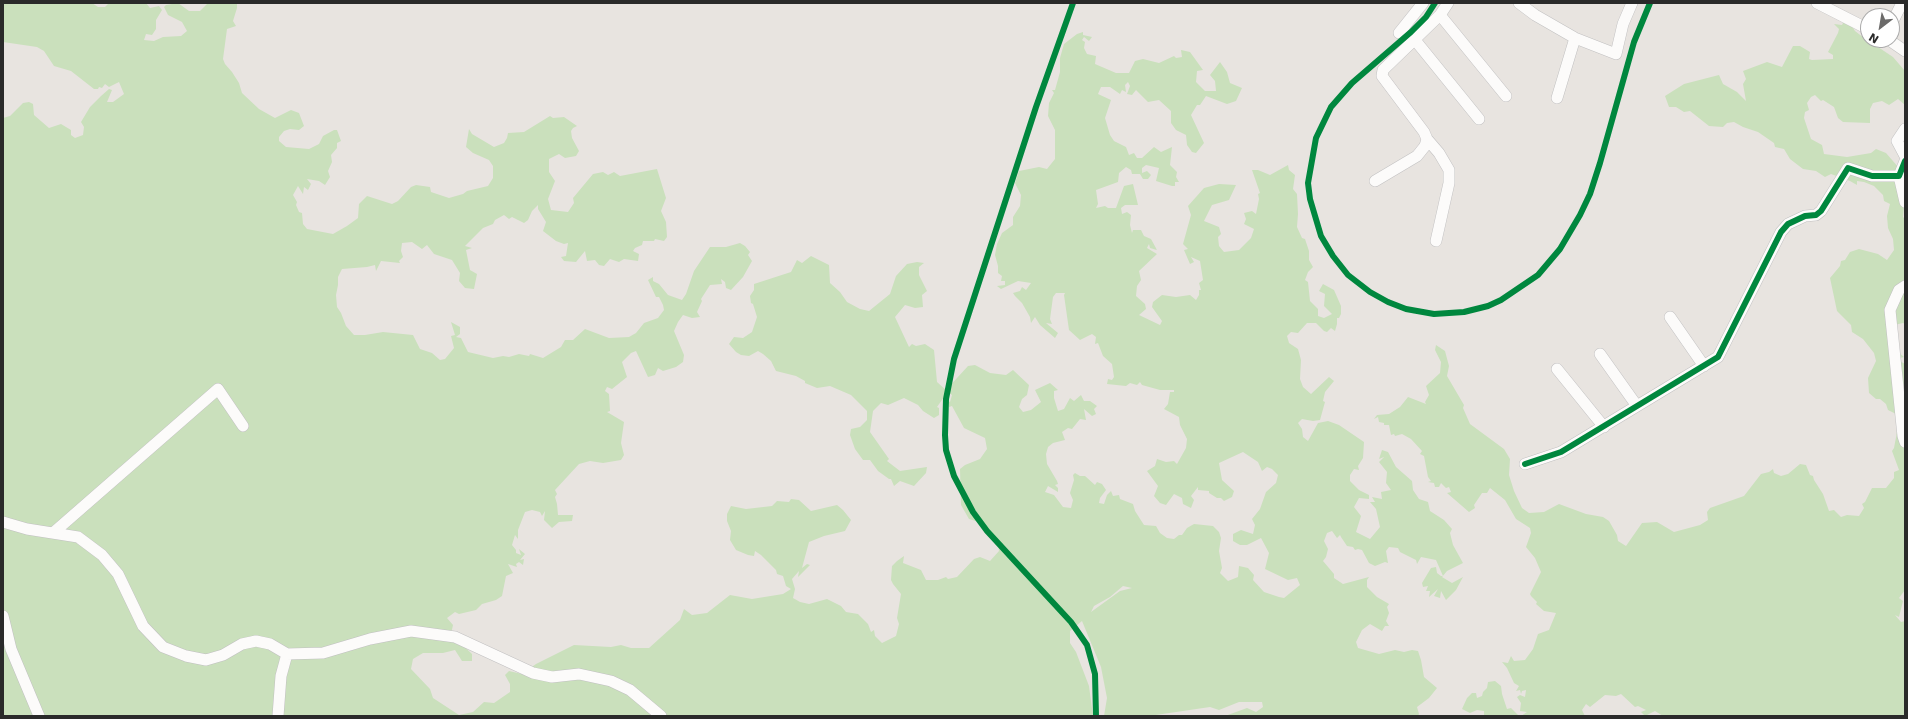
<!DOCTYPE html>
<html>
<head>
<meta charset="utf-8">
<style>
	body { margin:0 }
	#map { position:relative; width:1908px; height:719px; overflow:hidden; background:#e8e4e0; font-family:"DejaVu Sans",sans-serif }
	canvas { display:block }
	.frame { position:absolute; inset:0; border:4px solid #2a2a2a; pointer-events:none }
	.north { position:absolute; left:1860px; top:8px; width:40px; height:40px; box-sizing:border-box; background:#fff; border:1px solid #aaa; border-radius:50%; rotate:211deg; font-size:11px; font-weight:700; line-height:16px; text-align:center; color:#2a2a2a }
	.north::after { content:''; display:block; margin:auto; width:14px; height:18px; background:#6c6b6a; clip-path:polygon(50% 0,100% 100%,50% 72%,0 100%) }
</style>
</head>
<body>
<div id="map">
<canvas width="1908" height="719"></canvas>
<div class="frame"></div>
<div class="north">N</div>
</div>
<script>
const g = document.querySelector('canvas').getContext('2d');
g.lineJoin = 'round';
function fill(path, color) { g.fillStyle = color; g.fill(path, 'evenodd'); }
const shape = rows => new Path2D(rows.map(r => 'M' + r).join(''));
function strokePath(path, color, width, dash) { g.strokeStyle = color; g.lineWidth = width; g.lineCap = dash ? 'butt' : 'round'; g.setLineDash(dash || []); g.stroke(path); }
const green = shape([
	[3,3,92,3,98,7,105,7,109,3,146,3,150,8,159,6,162,10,156,20,156,29,152,35,146,34,144,40,154,41,163,37,181,36,187,31,182,22,168,15,164,7,166,5,178,3,189,11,200,11,208,3,237,3,237,8,233,21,236,26,227,29,223,59,225,64,232,72,239,83,242,93,259,109,275,118,291,110,299,113,304,126,299,130,290,129,284,131,279,137,279,141,286,147,309,149,319,144,323,136,334,130,337,130,341,141,337,143,337,148,331,155,332,162,328,171,330,177,325,185,319,181,307,179,311,184,308,190,304,187,303,194,298,186,293,195,297,202,296,205,299,212,302,213,303,224,307,229,333,234,347,226,358,218,359,204,367,196,392,204,398,201,411,187,416,185,430,187,431,192,449,198,463,194,467,191,488,186,493,178,493,166,489,160,473,153,466,147,469,129,472,134,494,147,504,143,507,138,508,133,524,132,550,116,553,118,564,117,577,126,573,128,571,131,572,138,579,151,576,156,565,158,559,154,549,159,549,172,555,181,548,199,551,210,568,212,574,203,573,198,593,174,603,172,608,175,614,172,620,176,657,169,666,198,661,211,666,222,667,237,664,241,655,239,654,241,643,241,642,245,635,248,633,251,639,254,638,261,624,259,619,262,610,259,604,266,599,265,595,260,587,261,585,251,576,262,564,261,561,257,566,256,568,243,564,244,556,241,543,231,546,222,538,209,538,205,532,211,528,220,524,223,512,217,509,219,504,215,495,220,493,224,483,228,465,246,472,248,466,250,470,270,477,274,474,289,465,288,459,281,460,273,452,260,434,254,427,245,422,249,412,242,402,243,401,251,403,257,399,261,400,263,381,261,376,271,375,265,367,267,342,269,338,277,338,285,336,295,337,307,341,313,346,326,354,335,365,335,383,332,413,335,420,349,432,353,440,360,445,359,454,348,451,336,455,335,451,322,460,327,460,334,456,337,461,338,468,352,493,358,503,356,509,357,519,354,529,356,530,354,543,358,561,347,565,340,573,340,585,329,609,338,629,337,636,333,644,323,658,318,664,310,663,305,659,297,656,297,648,280,653,277,653,281,659,284,668,295,682,300,686,294,694,271,710,247,726,247,740,243,745,246,750,252,748,255,752,261,743,277,731,290,726,288,725,282,721,279,722,284,710,285,701,299,702,301,697,312,700,317,692,318,683,315,678,322,674,331,684,355,683,362,676,367,663,371,658,368,655,375,648,377,636,351,631,353,622,362,627,377,612,389,607,387,605,391,609,394,610,411,607,412,624,422,621,443,624,455,621,460,603,463,590,461,579,464,555,490,557,494,555,497,557,504,558,515,573,515,572,521,559,522,552,528,544,520,545,511,542,516,540,512,532,510,525,512,518,530,518,539,515,535,512,545,516,550,516,553,521,555,519,549,525,554,520,560,524,559,523,565,519,562,516,564,517,567,508,564,513,573,506,576,502,596,496,600,482,604,476,610,459,614,455,612,447,618,453,625,451,634,472,654,472,661,462,661,455,650,443,653,423,653,413,659,411,669,430,689,433,698,459,715,473,712,484,702,494,703,510,692,510,684,505,675,509,671,522,674,536,664,574,645,611,647,621,645,631,648,649,648,680,620,684,609,692,615,707,613,730,595,752,599,783,594,791,589,786,586,783,576,777,574,776,570,761,555,755,551,754,556,748,555,736,550,730,540,731,531,727,521,727,514,731,506,746,509,772,506,777,501,789,502,791,499,799,500,811,511,837,505,843,510,851,520,845,531,824,536,809,542,802,568,807,564,810,565,798,577,799,571,792,579,795,589,793,598,800,602,809,604,827,599,841,606,846,612,858,614,868,624,871,632,874,630,875,636,882,643,896,636,899,624,897,618,901,594,893,584,891,580,892,566,897,561,904,556,903,563,921,570,926,580,938,580,946,577,948,579,957,577,974,559,980,557,990,561,999,551,998,544,993,541,991,533,986,530,982,523,969,519,961,505,960,469,965,465,980,459,987,449,985,438,964,428,952,406,949,407,948,401,950,402,952,395,946,391,944,397,937,407,939,408,939,415,934,418,923,411,918,405,904,398,888,405,881,403,873,411,870,432,889,459,887,461,900,471,927,467,926,473,914,486,900,481,894,486,891,479,889,479,878,471,870,460,863,460,855,449,850,435,851,429,860,427,867,420,867,411,851,395,830,386,817,388,805,383,805,381,796,376,776,371,771,361,763,354,758,351,749,356,741,355,736,352,729,344,734,337,743,338,752,332,757,317,753,304,751,303,750,296,754,290,754,284,791,272,797,260,802,263,811,256,829,265,830,283,840,292,847,302,860,309,869,311,890,294,896,276,907,264,917,262,924,263,919,267,919,275,927,291,922,295,923,307,915,308,905,305,895,317,909,347,912,344,916,346,925,344,934,350,937,382,946,390,968,366,975,365,990,373,1006,375,1013,370,1029,385,1027,395,1022,399,1019,407,1023,412,1031,410,1041,402,1035,390,1050,383,1058,390,1054,391,1054,398,1058,411,1064,409,1070,398,1074,401,1081,395,1084,401,1090,401,1097,406,1094,409,1096,414,1092,416,1084,409,1086,420,1080,419,1072,429,1068,428,1062,432,1065,440,1053,443,1048,447,1046,454,1047,464,1057,481,1058,484,1055,485,1058,488,1058,492,1048,486,1045,492,1054,495,1063,507,1071,508,1073,500,1070,493,1074,480,1073,475,1075,473,1080,476,1085,476,1095,485,1097,482,1102,484,1106,490,1100,498,1099,503,1104,504,1107,495,1111,491,1113,496,1119,495,1120,499,1133,504,1135,511,1144,525,1156,526,1160,533,1167,538,1174,539,1179,535,1182,535,1187,528,1194,524,1213,526,1219,532,1221,538,1219,551,1222,568,1220,573,1228,581,1238,577,1239,566,1248,568,1254,575,1253,580,1264,592,1279,597,1284,598,1300,585,1297,578,1288,580,1265,569,1269,553,1261,538,1247,545,1240,545,1233,541,1233,534,1241,530,1253,534,1255,525,1252,519,1260,509,1266,492,1276,483,1278,475,1272,469,1267,467,1262,471,1258,462,1243,452,1219,463,1222,480,1234,491,1232,497,1224,501,1221,498,1217,498,1209,493,1209,491,1198,490,1198,487,1191,496,1194,500,1191,508,1183,504,1182,498,1174,494,1166,505,1160,503,1154,496,1158,486,1147,471,1155,466,1157,459,1166,462,1174,461,1177,464,1186,448,1187,439,1180,425,1179,417,1164,409,1168,404,1170,392,1174,392,1174,390,1160,390,1142,385,1140,382,1137,385,1130,383,1126,386,1107,384,1108,379,1112,380,1114,377,1112,364,1103,356,1098,343,1095,344,1096,337,1092,334,1080,340,1069,330,1064,295,1065,293,1056,293,1053,297,1050,319,1052,324,1046,323,1058,333,1055,338,1040,325,1035,317,1031,323,1030,317,1022,303,1015,296,1013,293,1020,291,1022,287,1026,290,1031,283,1018,281,1001,289,997,286,1005,285,1005,281,1001,281,1002,276,998,273,998,266,995,255,997,244,1002,233,1013,225,1013,217,1020,206,1021,195,1015,183,1019,171,1039,167,1047,169,1055,159,1055,130,1048,116,1049,103,1054,93,1052,90,1055,90,1060,72,1060,58,1064,44,1077,34,1083,32,1083,35,1092,37,1089,41,1084,37,1082,40,1085,42,1084,48,1087,54,1096,56,1095,64,1116,73,1129,73,1135,61,1143,59,1159,63,1174,56,1176,58,1182,57,1181,50,1190,52,1203,70,1197,71,1196,82,1205,91,1216,91,1215,81,1210,75,1220,62,1227,72,1230,83,1242,88,1236,101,1227,104,1206,96,1200,105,1197,105,1191,115,1204,143,1196,153,1192,152,1187,145,1186,135,1176,130,1171,123,1171,111,1159,100,1148,102,1136,90,1132,95,1127,94,1130,86,1128,82,1125,85,1126,92,1122,90,1120,94,1110,87,1101,87,1098,94,1111,100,1105,118,1110,135,1114,141,1126,147,1129,155,1134,153,1137,158,1142,158,1154,147,1161,152,1172,147,1170,165,1177,172,1176,177,1179,182,1175,182,1175,186,1172,186,1156,181,1159,168,1146,165,1142,168,1142,173,1147,171,1151,175,1148,179,1143,179,1140,174,1132,174,1131,170,1126,167,1119,173,1118,182,1096,190,1098,204,1096,208,1105,206,1108,208,1116,208,1124,186,1133,184,1138,205,1125,205,1121,208,1122,214,1127,212,1131,215,1130,225,1132,233,1133,230,1141,230,1144,236,1151,239,1157,250,1150,248,1149,244,1147,248,1157,254,1139,271,1141,280,1137,286,1136,296,1145,304,1146,309,1139,315,1160,325,1162,321,1152,307,1153,302,1162,295,1176,297,1190,295,1196,300,1199,295,1199,290,1201,290,1199,283,1203,280,1200,261,1191,257,1194,262,1190,264,1184,250,1188,249,1183,244,1191,215,1188,206,1204,188,1219,184,1236,185,1229,200,1212,205,1204,221,1219,227,1221,234,1218,237,1219,246,1224,252,1239,250,1251,238,1254,229,1244,224,1246,219,1244,213,1252,211,1256,214,1259,199,1258,194,1260,193,1252,170,1258,170,1270,175,1288,165,1289,170,1295,175,1293,189,1297,194,1298,214,1297,227,1302,238,1305,239,1309,251,1309,260,1313,267,1308,272,1305,280,1308,282,1310,301,1318,309,1318,316,1324,318,1332,314,1324,306,1325,294,1319,291,1323,284,1334,290,1341,306,1341,314,1339,318,1337,318,1337,324,1335,331,1331,328,1327,332,1324,331,1316,323,1307,323,1298,333,1291,332,1287,336,1289,343,1298,349,1301,360,1300,379,1303,387,1311,394,1329,377,1334,381,1325,392,1323,401,1325,402,1320,420,1313,421,1302,419,1298,423,1302,429,1303,437,1308,441,1318,423,1328,421,1339,425,1364,442,1363,458,1358,466,1359,470,1354,469,1350,475,1350,481,1359,490,1369,495,1369,499,1359,498,1354,507,1361,516,1356,532,1370,539,1380,527,1376,509,1370,502,1375,502,1372,497,1382,499,1381,492,1391,490,1386,483,1387,472,1379,462,1384,457,1379,459,1382,450,1388,452,1396,467,1412,481,1413,490,1419,499,1428,502,1430,511,1444,520,1452,529,1450,533,1453,545,1463,563,1447,571,1442,577,1452,583,1463,577,1456,590,1446,600,1441,591,1440,598,1434,596,1438,589,1429,597,1430,591,1426,591,1428,586,1423,587,1422,583,1431,568,1436,567,1437,573,1441,576,1443,576,1436,560,1421,557,1417,564,1416,560,1400,552,1398,548,1389,547,1386,551,1388,563,1385,562,1375,566,1369,563,1362,550,1358,549,1355,550,1353,547,1347,546,1341,537,1340,535,1337,538,1332,531,1327,533,1324,541,1328,549,1326,557,1323,561,1334,574,1334,578,1343,584,1369,577,1367,580,1367,587,1377,597,1389,604,1387,607,1389,613,1386,621,1389,626,1385,626,1382,631,1370,624,1362,630,1356,642,1358,648,1379,654,1395,650,1404,652,1412,650,1418,651,1421,660,1424,677,1437,688,1429,698,1417,707,1419,714,1418,716,1225,716,1247,708,1256,712,1263,707,1262,702,1239,702,1219,710,1210,707,1149,716,1104,716,1107,698,1101,667,1082,621,1070,631,1070,643,1076,652,1089,686,1093,716,3,716,3,118,10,116,23,103,29,102,33,104,34,115,49,128,61,124,71,130,71,135,75,138,83,135,84,127,81,122,90,107,101,96,109,89,112,90,107,102,113,102,124,94,119,82,109,87,105,84,102,88,99,87,98,89,94,89,71,71,54,66,44,51,37,47,3,42],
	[1123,586,1132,588,1120,591,1091,612,1094,606,1110,597],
	[1846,17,1855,31,1873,45,1875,45,1893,57,1905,71,1905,105,1898,99,1889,105,1882,101,1873,103,1870,109,1870,123,1843,122,1838,118,1834,107,1823,100,1821,101,1815,95,1811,97,1807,103,1809,110,1805,112,1804,118,1811,139,1822,145,1824,154,1847,157,1871,153,1876,149,1886,153,1899,168,1905,196,1903,217,1905,219,1905,324,1903,323,1894,325,1896,350,1904,357,1896,359,1905,364,1905,590,1899,598,1903,601,1899,617,1895,615,1901,622,1905,621,1905,716,1663,716,1655,711,1645,716,1641,712,1646,710,1638,706,1635,707,1621,694,1616,696,1605,695,1590,707,1586,704,1582,710,1585,716,1521,716,1527,712,1520,711,1521,703,1517,697,1520,695,1525,697,1526,690,1522,691,1521,694,1520,690,1516,691,1519,686,1514,683,1507,668,1502,662,1508,663,1511,656,1514,661,1525,660,1533,649,1538,634,1549,630,1556,613,1544,611,1536,604,1537,602,1531,596,1530,594,1541,572,1535,558,1526,547,1531,533,1530,528,1516,519,1505,500,1490,488,1487,493,1482,493,1474,505,1475,508,1469,512,1447,493,1451,492,1449,487,1446,488,1441,483,1439,487,1435,487,1434,483,1428,482,1431,481,1428,477,1424,456,1420,454,1422,451,1411,439,1402,434,1395,436,1394,434,1391,435,1389,425,1384,425,1384,423,1379,422,1378,417,1374,419,1377,415,1389,414,1400,407,1408,397,1426,404,1425,402,1429,395,1426,386,1440,373,1441,362,1435,350,1436,345,1445,351,1449,366,1447,376,1464,405,1463,408,1470,424,1504,449,1510,459,1509,475,1514,491,1522,508,1529,513,1544,512,1559,504,1586,514,1603,517,1609,521,1617,535,1618,541,1626,546,1642,523,1657,522,1674,532,1700,525,1708,520,1707,512,1710,508,1744,496,1761,474,1769,472,1773,469,1774,473,1781,476,1788,474,1800,464,1806,465,1810,475,1813,476,1814,480,1823,494,1829,511,1834,510,1841,517,1847,515,1859,516,1864,508,1862,504,1865,502,1872,488,1886,488,1894,478,1894,472,1899,470,1892,451,1894,448,1900,416,1888,410,1886,404,1880,399,1876,399,1869,393,1868,378,1876,361,1874,353,1863,339,1852,332,1851,325,1837,311,1830,278,1840,266,1841,261,1845,260,1850,252,1859,249,1878,254,1887,260,1894,250,1893,239,1888,228,1887,216,1890,204,1884,201,1883,195,1874,186,1864,182,1857,181,1857,185,1850,181,1831,174,1825,177,1816,171,1803,169,1790,159,1784,149,1775,147,1774,143,1758,132,1743,127,1734,122,1727,123,1723,127,1709,126,1690,111,1684,112,1676,107,1669,107,1665,96,1684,84,1719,75,1723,84,1737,92,1746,101,1743,84,1746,79,1743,71,1767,62,1782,67,1793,46,1800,46,1810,52,1809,59,1812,60,1833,59,1833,55,1828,52,1838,33,1839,29,1834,24,1842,25],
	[1495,681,1501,686,1502,694,1507,709,1511,708,1519,716,1491,716,1484,715,1484,711,1477,710,1470,713,1462,709,1467,698,1472,693,1476,693,1477,698,1482,696,1483,692,1487,688,1488,682]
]);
const minor = shape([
	[1519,3,1535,15,1575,38,1616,54,1623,24,1632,3],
	[1817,3,1868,29],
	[1440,15,1506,96],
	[1892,23,1902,3],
	[1399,33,1423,3],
	[1415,40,1479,119],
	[1889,40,1905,51],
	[1557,98,1575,38],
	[1905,129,1897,141,1905,156],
	[1427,139,1439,153,1449,170,1449,183,1436,241],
	[1899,176,1905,202],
	[1375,181,1417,156,1425,146,1427,139,1424,132,1382,76,1383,70,1440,15,1448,3],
	[1905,286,1899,290,1890,310,1903,436,1905,442],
	[1670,317,1704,366],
	[1600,354,1637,406],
	[1557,369,1604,427],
	[1525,464,1561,452,1718,357,1781,232,1788,224,1805,216,1816,215,1821,211,1848,168,1872,176,1899,176,1905,161],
	[3,522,27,529,78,537,102,555,118,574,143,626,163,647,186,656,206,660,223,655,242,644,256,641,270,644,287,654],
	[53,533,218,389,243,426],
	[3,616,11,649,39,716],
	[278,716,281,676,287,654,323,653,370,639,411,631,455,637,533,673,552,677,579,674,611,681,630,690,661,716]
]);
const cycleway = shape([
	[1073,3,1036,107,954,359,946,399,945,435,946,450,954,476,973,512,987,531,1071,622,1087,645,1095,674,1096,716],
	[1435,3,1426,17,1411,32,1352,83,1331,107,1316,138,1308,183,1310,199,1321,236,1333,256,1348,275,1370,292,1388,302,1406,309,1434,314,1464,312,1488,306,1501,300,1538,275,1560,249,1580,215,1590,194,1600,163,1634,42,1650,3],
	[1525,464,1561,452,1718,357,1781,232,1788,224,1805,216,1816,215,1821,211,1848,168,1872,176,1899,176,1905,161]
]);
fill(green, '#cae0bc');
strokePath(minor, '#c1c0c1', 12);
strokePath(minor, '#fcfbfa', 11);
strokePath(cycleway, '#00873e', 6);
</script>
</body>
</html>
